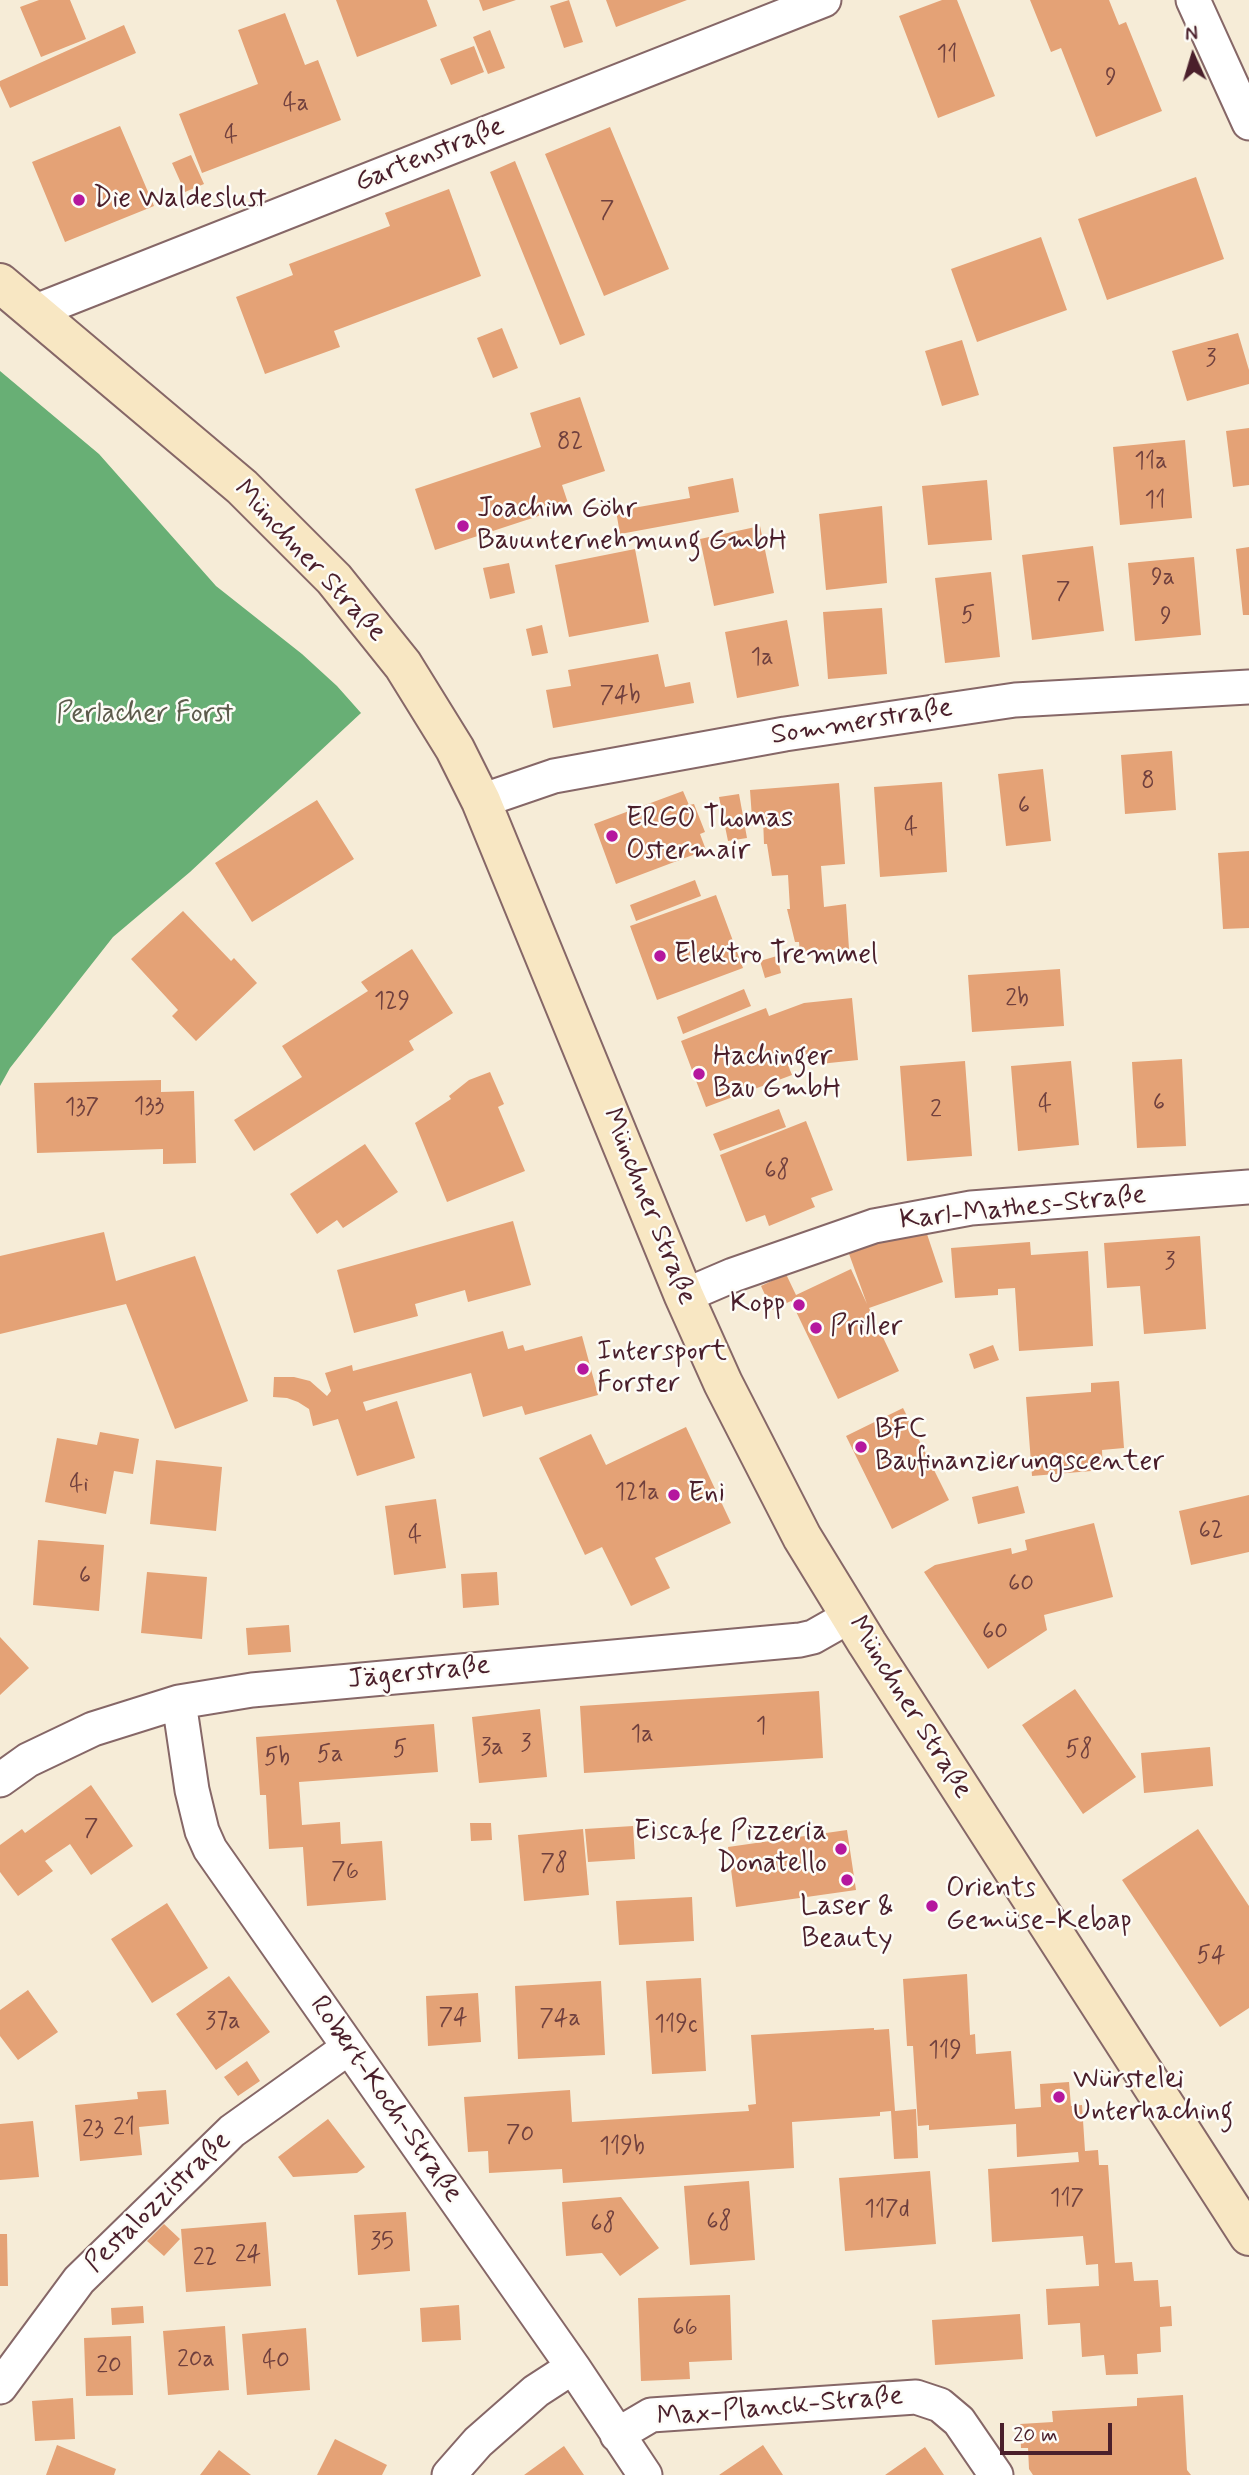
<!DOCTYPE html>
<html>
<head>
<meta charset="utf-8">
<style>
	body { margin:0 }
	#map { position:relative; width:1249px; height:2475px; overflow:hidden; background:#f6ecd7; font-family:Mynerve,sans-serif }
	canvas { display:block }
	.north { position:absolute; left:1158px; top:21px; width:70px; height:70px; -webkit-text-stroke:5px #fdfcf7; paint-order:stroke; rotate:356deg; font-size:19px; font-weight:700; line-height:28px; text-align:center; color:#4a1f2b }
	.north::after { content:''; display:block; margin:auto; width:24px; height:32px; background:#4a1f2b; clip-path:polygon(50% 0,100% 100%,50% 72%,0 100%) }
	.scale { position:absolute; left:1000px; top:2423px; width:112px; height:32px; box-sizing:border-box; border:4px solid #4a1f2b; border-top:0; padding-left:9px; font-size:21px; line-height:24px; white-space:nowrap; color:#4a1f2b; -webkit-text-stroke:5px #fdfcf7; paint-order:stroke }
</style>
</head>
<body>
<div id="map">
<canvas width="1249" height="2475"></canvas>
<div class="north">N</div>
<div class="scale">20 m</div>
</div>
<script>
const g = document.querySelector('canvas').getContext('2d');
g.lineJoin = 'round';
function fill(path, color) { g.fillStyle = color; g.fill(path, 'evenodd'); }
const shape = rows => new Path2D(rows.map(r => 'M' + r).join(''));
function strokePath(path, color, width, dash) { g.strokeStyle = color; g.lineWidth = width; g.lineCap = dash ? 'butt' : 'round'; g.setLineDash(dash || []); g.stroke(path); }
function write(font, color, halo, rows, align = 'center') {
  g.font = font + ' Mynerve,sans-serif'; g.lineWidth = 5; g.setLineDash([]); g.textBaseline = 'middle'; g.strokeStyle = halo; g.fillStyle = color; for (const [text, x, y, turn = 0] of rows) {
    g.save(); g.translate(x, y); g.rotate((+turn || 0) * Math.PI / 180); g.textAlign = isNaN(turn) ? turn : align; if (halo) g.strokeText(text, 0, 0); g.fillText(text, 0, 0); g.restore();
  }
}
const forest = shape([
	[0,371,99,454,216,586,302,654,337,686,361,713,190,872,113,937,10,1068,0,1086]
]);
const building = shape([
	[39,0,70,0,86,39,41,57,20,7],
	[336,0,427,0,437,26,357,57],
	[479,0,516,0,483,11],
	[569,0,583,42,564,48,550,6],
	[606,0,687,0,616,27],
	[942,0,957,0,995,96,938,118,899,16],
	[1030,0,1109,0,1119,25,1126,22,1162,111,1096,137,1061,48,1051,52],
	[285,13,305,65,318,60,341,120,202,173,179,114,258,84,238,30],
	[124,25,136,53,10,108,0,86,0,81],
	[490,30,505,68,488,74,473,37],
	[474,46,484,72,451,85,440,59],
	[120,126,154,206,65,242,32,162],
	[610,127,669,269,604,296,545,154],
	[191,155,204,184,185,192,172,163],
	[515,161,585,335,560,345,490,172],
	[1196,177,1224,259,1107,300,1078,219],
	[449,189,481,276,334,331,340,347,265,374,236,297,293,275,289,264,390,226,385,213],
	[1041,237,1067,310,977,342,951,269],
	[502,328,518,368,493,378,477,338],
	[1238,333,1249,370,1249,384,1187,401,1172,351],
	[962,340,979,395,942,406,925,351],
	[580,397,605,471,562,485,569,506,435,550,415,489,541,447,530,413],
	[1249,428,1249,485,1233,487,1226,431],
	[1185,440,1192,518,1120,525,1113,447],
	[733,478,739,512,620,534,616,511,690,498,688,487],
	[987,480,992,540,928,545,922,486],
	[882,506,887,583,826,590,819,514],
	[760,526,774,593,714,606,700,539],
	[1093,546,1104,631,1032,640,1022,555],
	[1249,547,1249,615,1243,615,1236,549],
	[635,549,649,622,569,637,555,565],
	[1194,557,1201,635,1135,641,1128,563],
	[509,563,515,593,490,599,483,568],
	[991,572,1000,657,945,663,935,578],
	[882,608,887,674,828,679,823,612],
	[787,620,799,686,737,698,725,632],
	[542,625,548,653,532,656,526,629],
	[658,654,665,687,690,682,694,703,553,728,546,690,571,686,568,670],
	[1172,751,1176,810,1125,814,1121,755],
	[1043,769,1051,841,1006,846,998,774],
	[942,782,947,872,880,877,874,787],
	[839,783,845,864,821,866,824,907,846,904,849,949,800,953,799,942,795,942,787,909,790,909,788,875,772,876,767,844,764,844,763,818,752,818,750,790],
	[683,791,689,805,694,804,705,832,700,834,706,850,616,884,594,824],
	[739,794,747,838,728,841,719,797],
	[317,800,354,859,252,922,215,863],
	[1249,851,1249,928,1223,929,1218,853],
	[695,880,701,896,636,921,630,905],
	[716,895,743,968,657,1000,630,926],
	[183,911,231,961,234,958,257,983,196,1041,172,1016,178,1010,131,959],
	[412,949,453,1013,409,1041,414,1050,254,1151,234,1120,302,1077,282,1046,368,991,361,982],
	[777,956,781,973,765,978,760,961],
	[1060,969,1064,1026,972,1032,968,975],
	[744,989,751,1006,683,1034,677,1017],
	[852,998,858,1060,810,1065,810,1057,788,1065,792,1075,706,1107,681,1041,766,1008,769,1016,804,1003],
	[1182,1059,1186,1146,1137,1148,1132,1062],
	[965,1061,972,1156,907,1161,900,1066],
	[1071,1061,1079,1145,1018,1151,1011,1066],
	[490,1072,504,1104,498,1107,525,1171,447,1202,415,1123,451,1099,449,1096,469,1080],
	[161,1080,161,1092,194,1091,196,1163,163,1164,163,1149,37,1153,34,1083],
	[779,1109,786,1127,720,1151,713,1134],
	[806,1121,833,1190,811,1198,815,1207,769,1226,765,1215,746,1222,720,1155],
	[365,1144,398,1192,343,1228,337,1220,317,1234,290,1194],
	[513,1221,531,1285,468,1302,465,1290,415,1304,418,1316,354,1333,337,1270],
	[926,1231,943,1282,869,1308,899,1371,838,1399,791,1301,772,1310,761,1286,786,1274,796,1295,851,1269,867,1304,848,1251],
	[104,1232,116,1281,195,1256,248,1401,175,1429,126,1304,0,1334,0,1256],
	[1200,1236,1206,1329,1144,1334,1140,1286,1107,1288,1104,1243],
	[1030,1242,1031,1255,1088,1251,1093,1346,1019,1351,1015,1288,998,1289,998,1295,955,1298,951,1248],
	[503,1331,508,1349,523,1345,525,1351,582,1336,598,1395,525,1415,522,1406,483,1417,471,1373,363,1402,366,1411,397,1401,415,1458,357,1476,338,1419,313,1426,309,1409,298,1402,287,1398,273,1397,274,1377,294,1377,310,1381,327,1396,331,1391,325,1373,352,1365,353,1371],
	[993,1345,999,1360,974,1369,969,1354],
	[1119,1381,1124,1448,1102,1450,1103,1470,1032,1476,1026,1397,1091,1392,1091,1383],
	[903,1408,949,1500,892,1529,846,1436],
	[686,1427,731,1523,655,1558,670,1588,631,1606,602,1547,585,1555,539,1458,591,1434,606,1465],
	[100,1432,139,1439,133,1474,114,1471,106,1514,45,1502,57,1438,97,1445],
	[156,1460,222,1467,216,1531,150,1524],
	[1018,1486,1025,1513,978,1524,972,1497],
	[1249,1495,1249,1552,1191,1565,1179,1511],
	[436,1499,446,1568,394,1575,385,1506],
	[1094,1523,1113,1597,1044,1615,1047,1630,988,1669,924,1572,935,1565,1011,1548,1012,1554,1027,1550,1025,1540],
	[38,1540,104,1545,99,1611,33,1605],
	[147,1572,207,1577,202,1639,141,1633],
	[497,1572,499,1605,463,1608,461,1574],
	[289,1625,291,1652,248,1655,246,1628],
	[0,1637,29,1668,0,1695],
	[1075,1689,1136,1777,1083,1814,1022,1725],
	[819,1691,823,1758,584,1773,580,1706],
	[540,1709,547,1777,479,1783,472,1717],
	[434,1724,438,1772,299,1782,302,1825,340,1822,341,1844,382,1841,386,1900,307,1906,303,1847,269,1849,266,1795,260,1795,256,1737],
	[1210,1747,1213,1786,1144,1793,1141,1753],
	[91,1785,133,1846,91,1875,70,1844,45,1861,53,1871,18,1896,0,1872,0,1845,22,1829,25,1833],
	[470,1823,491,1823,492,1840,471,1841],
	[633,1826,635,1859,588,1862,585,1829],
	[583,1829,589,1895,524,1901,518,1835],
	[1198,1829,1249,1906,1249,2008,1220,2027,1122,1880],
	[847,1830,856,1890,736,1907,728,1847],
	[692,1897,694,1941,619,1945,616,1901],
	[167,1903,208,1968,152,2003,111,1939],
	[967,1974,970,2035,975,2034,976,2054,1011,2051,1015,2109,1041,2107,1040,2084,1069,2082,1071,2106,1082,2105,1085,2151,1098,2150,1099,2165,1108,2165,1115,2263,1132,2262,1134,2281,1158,2280,1160,2307,1171,2306,1172,2326,1160,2327,1161,2352,1137,2354,1138,2374,1106,2375,1104,2355,1082,2357,1080,2323,1048,2325,1046,2289,1099,2286,1098,2264,1086,2265,1083,2236,992,2242,988,2169,1079,2162,1078,2152,1017,2157,1016,2124,929,2130,929,2125,918,2126,913,2046,907,2046,903,1979],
	[229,1976,270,2032,216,2070,176,2014],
	[701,1978,706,2071,652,2074,646,1981],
	[601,1981,605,2055,518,2059,515,1986],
	[28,1990,58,2032,18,2060,0,2036,0,2010],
	[478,1993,481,2042,428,2046,426,1996],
	[874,2028,874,2030,889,2029,895,2111,916,2109,918,2158,894,2159,891,2111,880,2112,880,2116,792,2122,794,2168,563,2183,562,2169,489,2173,488,2151,468,2152,464,2097,570,2090,572,2122,749,2111,748,2105,756,2104,751,2035],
	[247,2061,260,2081,238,2096,224,2077],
	[166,2090,169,2124,139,2127,142,2155,80,2161,75,2105,138,2099,137,2092],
	[328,2119,365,2167,357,2173,293,2177,278,2157],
	[33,2121,39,2177,0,2180,0,2124],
	[930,2171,936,2244,845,2251,839,2178],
	[749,2181,755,2260,690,2265,684,2186],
	[621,2197,659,2248,620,2276,602,2253,566,2256,562,2202],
	[406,2212,410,2271,358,2275,354,2215],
	[266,2222,271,2286,186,2292,181,2229],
	[164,2224,180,2239,164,2256,147,2241],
	[0,2234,7,2234,8,2286,0,2286],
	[730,2295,732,2360,689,2362,690,2379,641,2381,638,2298],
	[459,2305,461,2340,422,2342,420,2308],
	[143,2306,144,2323,112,2325,111,2308],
	[1020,2314,1023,2359,935,2365,932,2320],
	[225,2326,229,2390,168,2395,163,2331],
	[306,2328,310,2390,247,2395,242,2334],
	[131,2336,133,2395,86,2396,84,2338],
	[1183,2395,1187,2470,1191,2475,1033,2475,1029,2469,1028,2448,1021,2448,1020,2424,1053,2422,1052,2411,1137,2406,1137,2398],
	[73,2398,75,2439,35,2441,32,2401],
	[335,2439,387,2465,382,2475,317,2475],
	[57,2445,116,2469,114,2475,46,2475],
	[763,2445,783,2475,719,2475],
	[564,2446,584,2475,524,2475],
	[925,2447,944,2475,885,2475],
	[219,2450,251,2475,200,2475]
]);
const street = shape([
	[1193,0,1249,123],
	[36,311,824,0],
	[481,801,554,776,785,734,1015,700,1249,687],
	[684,1296,733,1275,874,1226,971,1208,1249,1187],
	[179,1702,192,1790,202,1831,210,1849,573,2367,645,2475],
	[0,1780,28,1760,93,1729,179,1702,252,1690,800,1640,813,1637,850,1616],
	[0,2387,79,2280,232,2131,348,2048],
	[617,2435,651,2415,916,2397,940,2405,959,2421,996,2475],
	[449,2475,478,2442,536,2391,573,2367]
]);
const secondary = shape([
	[0,283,242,487,334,579,403,665,455,749,481,801,684,1296,723,1383,802,1537,867,1643,1249,2236]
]);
const markers = [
	[79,200,7,"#b5179e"],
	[463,526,7,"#b5179e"],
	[612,836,7,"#b5179e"],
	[660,956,7,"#b5179e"],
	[699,1074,7,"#b5179e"],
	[799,1305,7,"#b5179e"],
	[816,1328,7,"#b5179e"],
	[583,1369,7,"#b5179e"],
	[861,1447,7,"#b5179e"],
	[674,1495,7,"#b5179e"],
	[841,1849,7,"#b5179e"],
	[847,1880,7,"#b5179e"],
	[932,1906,7,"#b5179e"],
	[1059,2097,7,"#b5179e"]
];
const numberNames = [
	["11",947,56],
	["9",1111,79],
	["4a",296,105],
	["4",231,137],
	["7",607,212],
	["3",1211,360],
	["82",570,443],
	["11a",1151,463],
	["11",1155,502],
	["9a",1163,579],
	["7",1063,593],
	["5",968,617],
	["9",1166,618],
	["1a",762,659],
	["74b",620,697],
	["8",1148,782],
	["6",1024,807],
	["4",911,829],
	["2b",1017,1000],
	["129",392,1003],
	["6",1159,1104],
	["4",1045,1106],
	["133",149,1108],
	["137",82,1109],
	["2",936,1111],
	["68",777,1172],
	["3",1170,1263],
	["4i",79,1486],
	["121a",637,1494],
	["62",1211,1532],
	["4",415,1537],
	["6",85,1577],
	["60",1021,1585],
	["60",995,1633],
	["1",761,1728],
	["1a",642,1736],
	["3",526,1745],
	["3a",492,1749],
	["5",400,1751],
	["58",1079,1751],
	["5a",330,1756],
	["5b",277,1759],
	["7",91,1830],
	["78",554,1865],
	["76",345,1873],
	["54",1211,1957],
	["74",453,2019],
	["74a",560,2020],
	["37a",223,2023],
	["119c",676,2026],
	["119",945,2052],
	["21",124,2129],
	["23",93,2131],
	["70",520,2136],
	["119b",622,2148],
	["117",1067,2200],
	["117d",887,2211],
	["68",719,2223],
	["68",603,2225],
	["35",382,2243],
	["24",248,2256],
	["22",205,2259],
	["66",685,2329],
	["20a",196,2361],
	["40",276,2362],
	["20",109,2367]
];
const streetNames = [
	["Gartenstraße",430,156,-22],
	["Münchner Straße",309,562,47],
	["Sommerstraße",862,723,-9],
	["Münchner Straße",648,1207,68],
	["Karl-Mathes-Straße",1023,1209,-6],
	["Jägerstraße",419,1674,-6],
	["Münchner Straße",909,1708,58],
	["Robert-Koch-Straße",385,2100,55],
	["Pestalozzistraße",159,2203,-44],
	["Max-Planck-Straße",780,2408,-5]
];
const poiNames = [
	["Die Waldeslust",93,200],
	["Joachim Göhr",477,510],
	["Bauunternehmung GmbH",477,542],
	["ERGO Thomas",626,820],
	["Ostermair",626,852],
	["Elektro Tremmel",674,956],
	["Hachinger",713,1058],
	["Bau GmbH",713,1090],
	["Kopp",785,1305,"right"],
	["Priller",830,1328],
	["Intersport",597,1353],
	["Forster",597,1385],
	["BFC",875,1431],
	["Baufinanzierungscenter",875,1463],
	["Eni",688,1495],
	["Eiscafe Pizzeria",827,1833,"right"],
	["Donatello",827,1865,"right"],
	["Orients",946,1890],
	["Gemüse-Kebap",946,1922],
	["Laser &",847,1908,"center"],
	["Beauty",847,1940,"center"],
	["Würstelei",1073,2081],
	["Unterhaching",1073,2113]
];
const parkNames = [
	["Perlacher Forst",145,715]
];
fill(forest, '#68af75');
fill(building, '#e4a276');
strokePath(street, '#866767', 37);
strokePath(secondary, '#866767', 42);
strokePath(street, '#fff', 33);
strokePath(secondary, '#f8e7c3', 38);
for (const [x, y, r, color] of markers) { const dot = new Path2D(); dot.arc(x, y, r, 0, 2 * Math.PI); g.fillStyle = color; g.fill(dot); strokePath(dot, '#fdfcf7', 2.5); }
write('24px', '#70403e', null, numberNames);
write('28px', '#4a1f2b', '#fdfcf7', streetNames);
write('28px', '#4a1f2b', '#fdfcf7', poiNames, 'left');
write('28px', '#5d5b4c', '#fdfcf7', parkNames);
</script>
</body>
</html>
